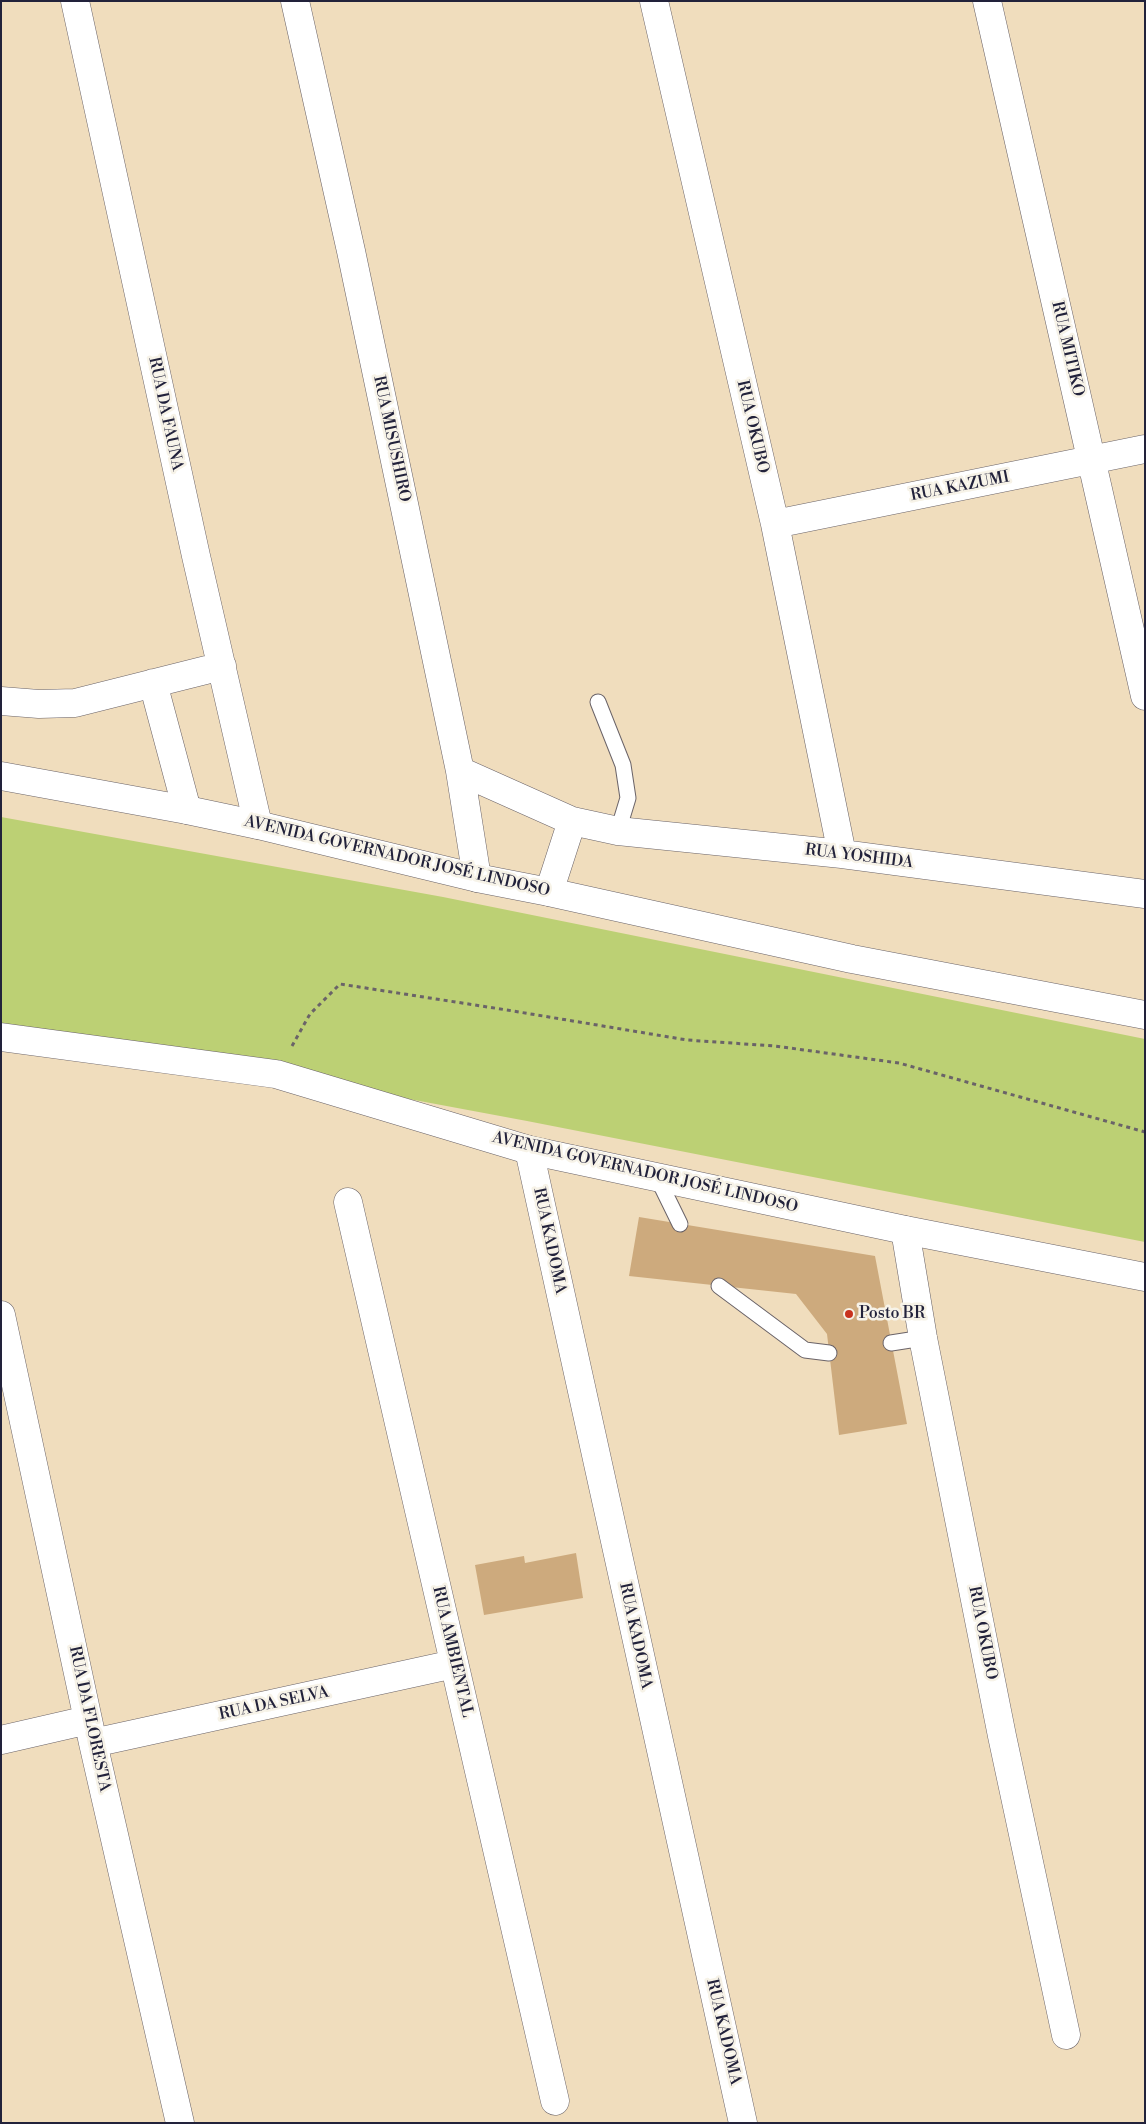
<!DOCTYPE html>
<html>
<head>
<meta charset="utf-8">
<style>
	body { margin:0 }
	#map { position:relative; width:1146px; height:2124px; overflow:hidden; background:#f0ddbd; font-family:"Libre Bodoni",serif }
	canvas { display:block }
	.frame { position:absolute; inset:0; border:2px solid #22223b; pointer-events:none }
</style>
</head>
<body>
<div id="map">
<canvas width="1146" height="2124"></canvas>
<div class="frame"></div>
</div>
<script>
const g = document.querySelector('canvas').getContext('2d');
g.lineJoin = 'round';
function fill(path, color) { g.fillStyle = color; g.fill(path, 'evenodd'); }
const shape = rows => new Path2D(rows.map(r => 'M' + r).join(''));
function strokePath(path, color, width, dash) { g.strokeStyle = color; g.lineWidth = width; g.lineCap = dash ? 'butt' : 'round'; g.setLineDash(dash || []); g.stroke(path); }
function write(font, color, halo, rows, align = 'center') {
  g.font = font + ' "Libre Bodoni",serif'; g.lineWidth = 5; g.setLineDash([]); g.textBaseline = 'middle'; g.strokeStyle = halo; g.fillStyle = color; for (const [text, x, y, turn = 0] of rows) {
    g.save(); g.translate(x, y); g.rotate((+turn || 0) * Math.PI / 180); g.textAlign = isNaN(turn) ? turn : align; if (halo) g.strokeText(text, 0, 0); g.fillText(text, 0, 0); g.restore();
  }
}
const green = shape([
	[1,817,443,897,1145,1039,1145,1242,527,1121,1,1023]
]);
const building = shape([
	[639,1217,875,1256,907,1424,839,1435,827,1334,796,1294,629,1276],
	[576,1553,583,1598,484,1615,475,1565,524,1556,525,1563]
]);
const path = shape([
	[292,1046,310,1014,340,984,507,1010,687,1040,775,1046,899,1063,1145,1132]
]);
const service = shape([
	[598,702,623,765,628,798,618,831],
	[657,1177,680,1224],
	[719,1286,805,1350,829,1353],
	[891,1343,923,1338]
]);
const minor = shape([
	[75,1,196,556,258,825],
	[295,1,351,251,460,771,477,878],
	[654,1,775,524,842,854],
	[987,1,1145,696],
	[775,524,1145,449],
	[153,683,187,810],
	[1,701,39,704,75,703,222,666],
	[460,771,572,821],
	[549,892,572,821,618,831,842,854,1145,894],
	[529,1150,743,2123],
	[348,1202,555,2101],
	[905,1230,923,1338,1002,1736,1066,2035],
	[1,1315,93,1743,180,2123],
	[1,1740,88,1720],
	[93,1743,454,1664]
]);
const secondary = shape([
	[1,776,187,810,258,825,477,878,549,892,852,959,1145,1015],
	[1,1037,276,1074,529,1150,905,1230,1145,1277]
]);
const markers = [
	[849,1314,5,"#c8321e"]
];
const streetNames = [
	["RUA MITIKO",1067,349,77],
	["RUA DA FAUNA",165,414,78],
	["RUA OKUBO",752,427,77],
	["RUA MISUSHIRO",391,439,78],
	["RUA KAZUMI",960,487,-11],
	["AVENIDA GOVERNADOR JOSÉ LINDOSO",397,857,13],
	["RUA YOSHIDA",859,857,7],
	["AVENIDA GOVERNADOR JOSÉ LINDOSO",645,1173,13],
	["RUA KADOMA",549,1241,78],
	["RUA OKUBO",982,1633,79],
	["RUA KADOMA",635,1636,78],
	["RUA AMBIENTAL",452,1652,77],
	["RUA DA SELVA",274,1704,-12],
	["RUA DA FLORESTA",89,1719,78],
	["RUA KADOMA",723,2032,77]
];
const poiNames = [
	["Posto BR",859,1314]
];
fill(green, '#bcd074');
fill(building, '#cdaa7d');
strokePath(service, '#6a6368', 17);
strokePath(minor, '#6a6368', 29);
strokePath(secondary, '#6a6368', 29);
strokePath(path, '#6a6368', 3, [4, 4]);
strokePath(service, '#fff', 15);
strokePath(minor, '#fff', 28);
strokePath(secondary, '#fff', 28);
for (const [x, y, r, color] of markers) { const dot = new Path2D(); dot.arc(x, y, r, 0, 2 * Math.PI); g.fillStyle = color; g.fill(dot); strokePath(dot, '#f7f3e8', 2); }
write('16px', '#22223b', '#f7f3e8', streetNames);
write('16px', '#22223b', '#f7f3e8', poiNames, 'left');
</script>
</body>
</html>
